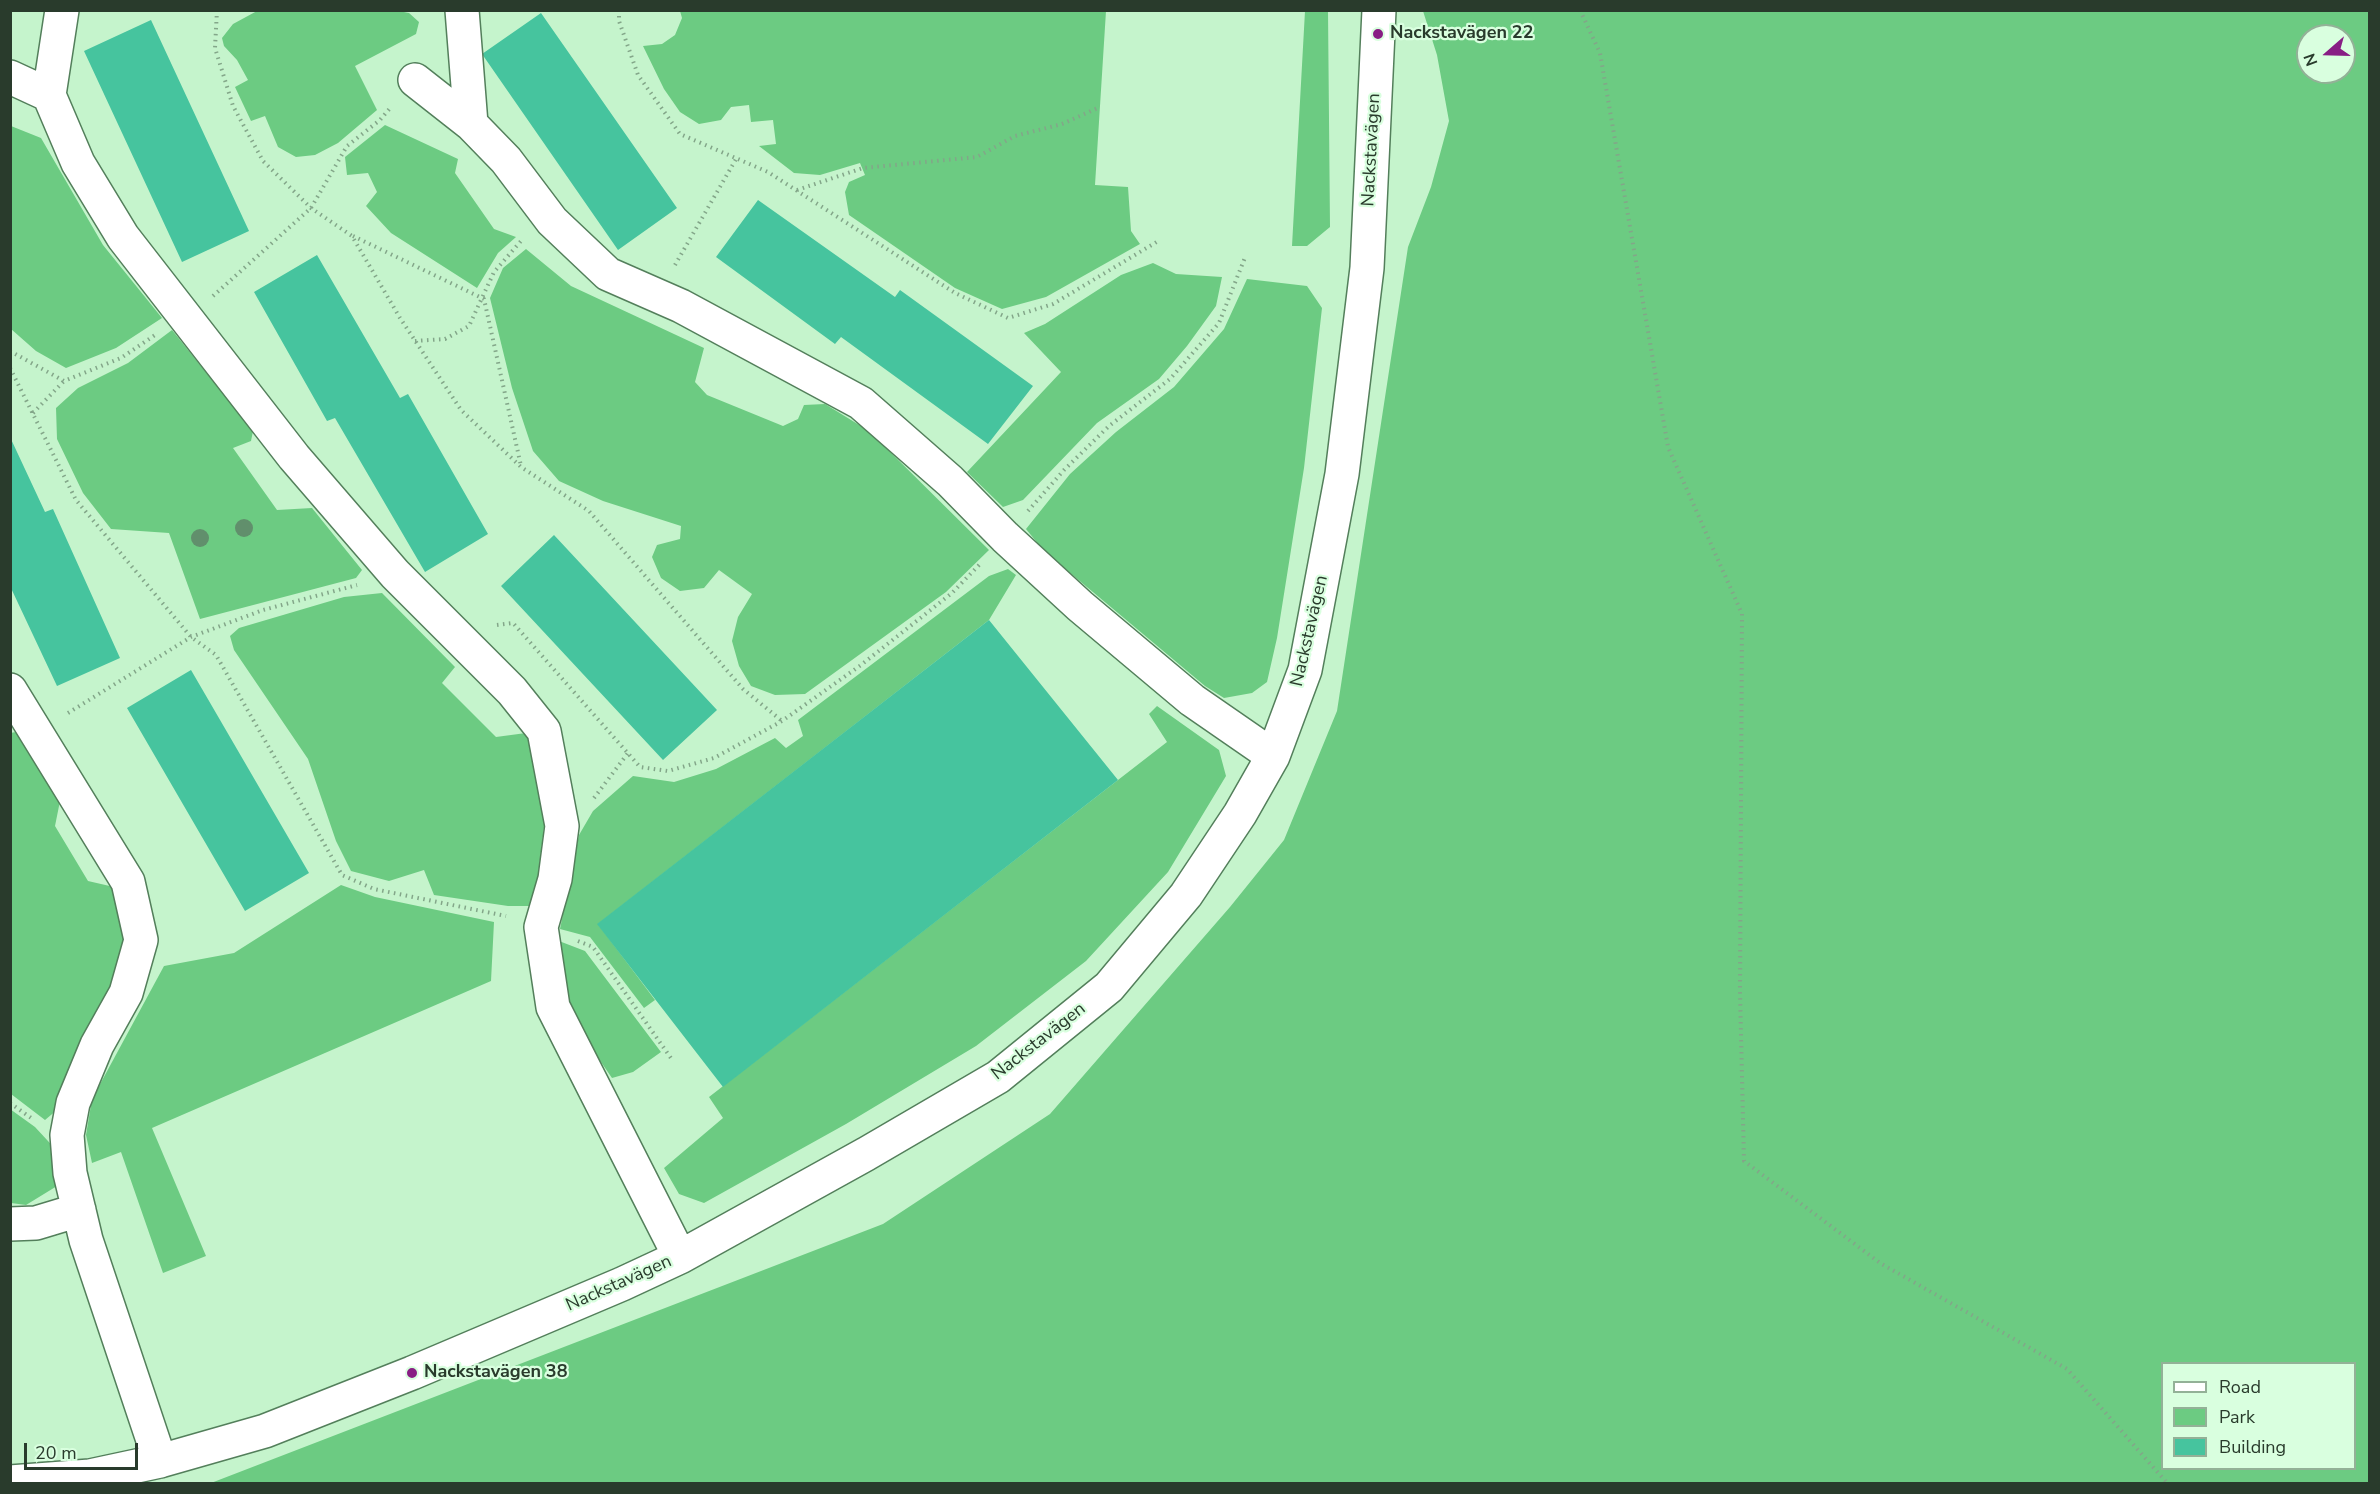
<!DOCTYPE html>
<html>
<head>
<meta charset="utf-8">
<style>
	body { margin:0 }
	#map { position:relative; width:2380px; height:1494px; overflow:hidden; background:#c5f4cc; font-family:"Nunito Sans",sans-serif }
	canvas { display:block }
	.frame { position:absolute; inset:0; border:12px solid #293b2c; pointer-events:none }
	.legend { position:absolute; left:2161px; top:1362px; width:195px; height:108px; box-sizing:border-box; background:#d9ffdf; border:2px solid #93b197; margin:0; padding:8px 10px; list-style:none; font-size:18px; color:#293b2c }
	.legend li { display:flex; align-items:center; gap:12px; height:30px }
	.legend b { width:30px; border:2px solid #93b197 }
	.north { position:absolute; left:2296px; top:24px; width:60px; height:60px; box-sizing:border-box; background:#d9ffdf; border:2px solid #93b197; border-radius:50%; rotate:250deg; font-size:16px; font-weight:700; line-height:24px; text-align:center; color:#293b2c }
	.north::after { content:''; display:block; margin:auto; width:21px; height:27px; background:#881e84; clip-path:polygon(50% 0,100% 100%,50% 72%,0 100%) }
	.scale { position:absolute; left:24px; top:1443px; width:114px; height:27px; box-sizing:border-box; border:3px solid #293b2c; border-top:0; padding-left:8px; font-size:18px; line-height:21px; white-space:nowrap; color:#293b2c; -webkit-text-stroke:4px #d9ffdf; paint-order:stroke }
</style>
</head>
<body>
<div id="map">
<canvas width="2380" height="1494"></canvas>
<div class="frame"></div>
<ul class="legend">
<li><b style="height:8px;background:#fff"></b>Road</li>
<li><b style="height:16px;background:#6ccb82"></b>Park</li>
<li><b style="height:16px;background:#46c49e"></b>Building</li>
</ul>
<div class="north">N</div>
<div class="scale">20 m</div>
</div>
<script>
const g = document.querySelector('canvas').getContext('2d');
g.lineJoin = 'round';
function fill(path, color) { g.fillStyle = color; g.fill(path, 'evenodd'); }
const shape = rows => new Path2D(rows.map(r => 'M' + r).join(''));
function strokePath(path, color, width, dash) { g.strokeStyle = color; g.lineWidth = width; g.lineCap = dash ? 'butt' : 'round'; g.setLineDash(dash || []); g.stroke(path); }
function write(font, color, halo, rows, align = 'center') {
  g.font = font + ' "Nunito Sans",sans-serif'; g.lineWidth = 4.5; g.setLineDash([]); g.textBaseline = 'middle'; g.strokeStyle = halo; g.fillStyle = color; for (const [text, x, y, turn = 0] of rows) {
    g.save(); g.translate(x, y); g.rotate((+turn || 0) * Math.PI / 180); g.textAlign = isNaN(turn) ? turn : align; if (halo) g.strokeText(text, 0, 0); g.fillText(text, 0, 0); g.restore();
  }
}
const green = shape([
	[257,11,399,11,409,13,419,22,416,34,355,66,377,110,338,143,315,155,296,157,278,147,265,116,251,121,235,87,248,80,237,60,224,46,222,38,233,24],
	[680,11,1106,11,1095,185,1128,187,1131,231,1140,244,1046,297,1002,309,955,288,849,215,845,192,849,182,865,175,860,163,820,175,794,173,759,146,776,144,773,120,751,122,749,105,731,107,721,120,699,124,680,112,664,89,643,46,662,44,675,35,682,18],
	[1305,11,1328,11,1330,227,1307,246,1292,246],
	[1423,11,2369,11,2369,1483,211,1483,883,1224,1050,1114,1230,907,1284,840,1337,711,1408,247,1431,187,1449,121,1437,55],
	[2308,36,2344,36,2344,72,2308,72],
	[2162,1364,2354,1364,2354,1468,2162,1468],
	[385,125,458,159,455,173,494,229,516,237,498,253,477,288,391,233,366,206,377,192,368,173,347,175,345,157],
	[11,126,41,138,103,245,162,318,116,348,66,368,36,351,11,329],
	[526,249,571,286,704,348,695,382,707,395,783,426,798,419,804,405,825,404,869,431,989,550,946,592,805,694,775,695,751,686,739,666,732,641,738,617,752,594,719,570,704,588,680,591,661,578,652,557,657,545,680,539,681,526,603,501,559,481,533,451,512,388,490,298,503,268],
	[1153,263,1176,274,1222,277,1216,306,1187,346,1159,379,1097,423,1023,500,1003,507,967,472,1061,372,1024,333,1045,324,1121,275],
	[1247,279,1307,286,1322,308,1304,468,1277,638,1267,682,1252,693,1224,698,1205,686,1044,551,1026,529,1070,474,1116,432,1174,387,1224,329],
	[172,330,253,431,251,441,233,448,277,510,312,508,362,570,356,578,200,619,169,533,111,529,83,493,57,439,56,408,78,388,128,363],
	[1008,569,1016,575,989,620,598,924,655,1000,644,1008,590,937,560,929,579,835,593,811,633,776,674,782,716,769,775,738,786,748,803,736,798,720,989,576],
	[382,593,455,667,442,683,496,737,526,733,540,760,546,812,536,891,530,906,508,906,434,895,424,870,389,881,351,871,336,841,308,759,234,650,230,636,239,628,344,597],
	[1157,706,1219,750,1226,776,1168,872,1086,961,976,1046,846,1124,704,1203,679,1194,664,1168,723,1118,709,1097,1167,742,1149,714],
	[16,732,60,801,55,826,88,881,114,887,127,923,124,963,64,1104,45,1120,11,1094,10,733],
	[341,885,375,897,494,922,491,981,152,1128,206,1256,163,1273,121,1152,92,1163,86,1135,92,1099,164,966,234,953],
	[559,941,585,951,661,1052,633,1072,612,1078,574,1023,562,984],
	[10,1109,35,1127,60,1154,57,1186,26,1205,11,1203]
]);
const building = shape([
	[541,13,677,208,618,250,482,54],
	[151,20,249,231,182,262,84,51],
	[758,200,895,297,900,290,1033,386,988,444,841,337,835,344,716,257],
	[317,255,400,398,408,394,488,534,425,572,335,418,327,421,254,292],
	[10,437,45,512,53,509,120,658,57,686,10,586],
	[554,535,717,710,663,760,501,586],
	[989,620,1118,780,723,1087,597,924],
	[191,670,309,873,245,911,127,708]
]);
const path = shape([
	[217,10,215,48,233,106,263,161,311,208,352,236,400,318,461,410,521,467,589,511,743,689,782,721],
	[619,10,619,21,638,75,680,134,768,172,955,293,1008,318,1053,304,1160,240],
	[1580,10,1600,53,1668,447,1742,614,1740,992,1744,1161,1880,1263,2067,1369,2168,1484],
	[797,190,863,168,977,157,1015,136,1062,124,1100,107],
	[353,236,484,299,521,466],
	[675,265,736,159],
	[213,296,311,208,347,146,380,120,391,107],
	[415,341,445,339,469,326,494,272,521,241],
	[10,351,64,381,121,358,155,335],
	[10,368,76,500,191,637,216,655,342,875,374,889,506,916],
	[33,413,64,381],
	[1028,511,1064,470,1109,426,1170,379,1219,323,1246,255],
	[497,625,513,623,640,767,668,771,714,758,782,721,861,665,952,593,981,563],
	[68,713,191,637,263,610,357,585],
	[594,798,628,753],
	[578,941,593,947,673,1061],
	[10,1103,34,1120]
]);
const minor = shape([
	[462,10,471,124],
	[10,77,49,95,78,163,123,237,294,457,395,574,512,691,544,731,562,826,555,879,541,927,553,1007,680,1257],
	[415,80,471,124,506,160,552,221,608,274,681,306,861,403,950,481,1005,537,1080,606,1192,700,1273,756],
	[49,95,62,10],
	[10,690,128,882,141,940,126,993,97,1045,73,1103,67,1135,70,1173,86,1240,160,1461],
	[10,1224,36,1223,79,1210],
	[10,1482,90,1476,160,1461,265,1431,412,1373,622,1284,680,1257,866,1154,998,1077,1109,987,1186,895,1240,814,1273,756,1305,670,1342,474,1367,268,1379,10]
]);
const trees = [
	[244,528],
	[200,538]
];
const markers = [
	[1378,34,6,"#881e84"],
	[412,1373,6,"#881e84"]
];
const poiNames = [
	["Nackstavägen 22",1390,34],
	["Nackstavägen 38",424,1373]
];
const streetNames = [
	["Nackstavägen",1372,150,-87],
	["Nackstavägen",1310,631,-77],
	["Nackstavägen",1039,1042,-38],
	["Nackstavägen",619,1284,-24]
];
fill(green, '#6ccb82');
fill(building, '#46c49e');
strokePath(minor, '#537f5b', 36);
strokePath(path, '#83a689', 4, [1.5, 4.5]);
strokePath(minor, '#fff', 33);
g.fillStyle = '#618f6c';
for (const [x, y] of trees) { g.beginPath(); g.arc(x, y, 9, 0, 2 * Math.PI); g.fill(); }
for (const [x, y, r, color] of markers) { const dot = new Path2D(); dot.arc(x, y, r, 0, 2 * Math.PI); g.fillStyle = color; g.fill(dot); strokePath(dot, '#d9ffdf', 2); }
write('bold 18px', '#293b2c', '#d9ffdf', poiNames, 'left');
write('18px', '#293b2c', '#d9ffdf', streetNames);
</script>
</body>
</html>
